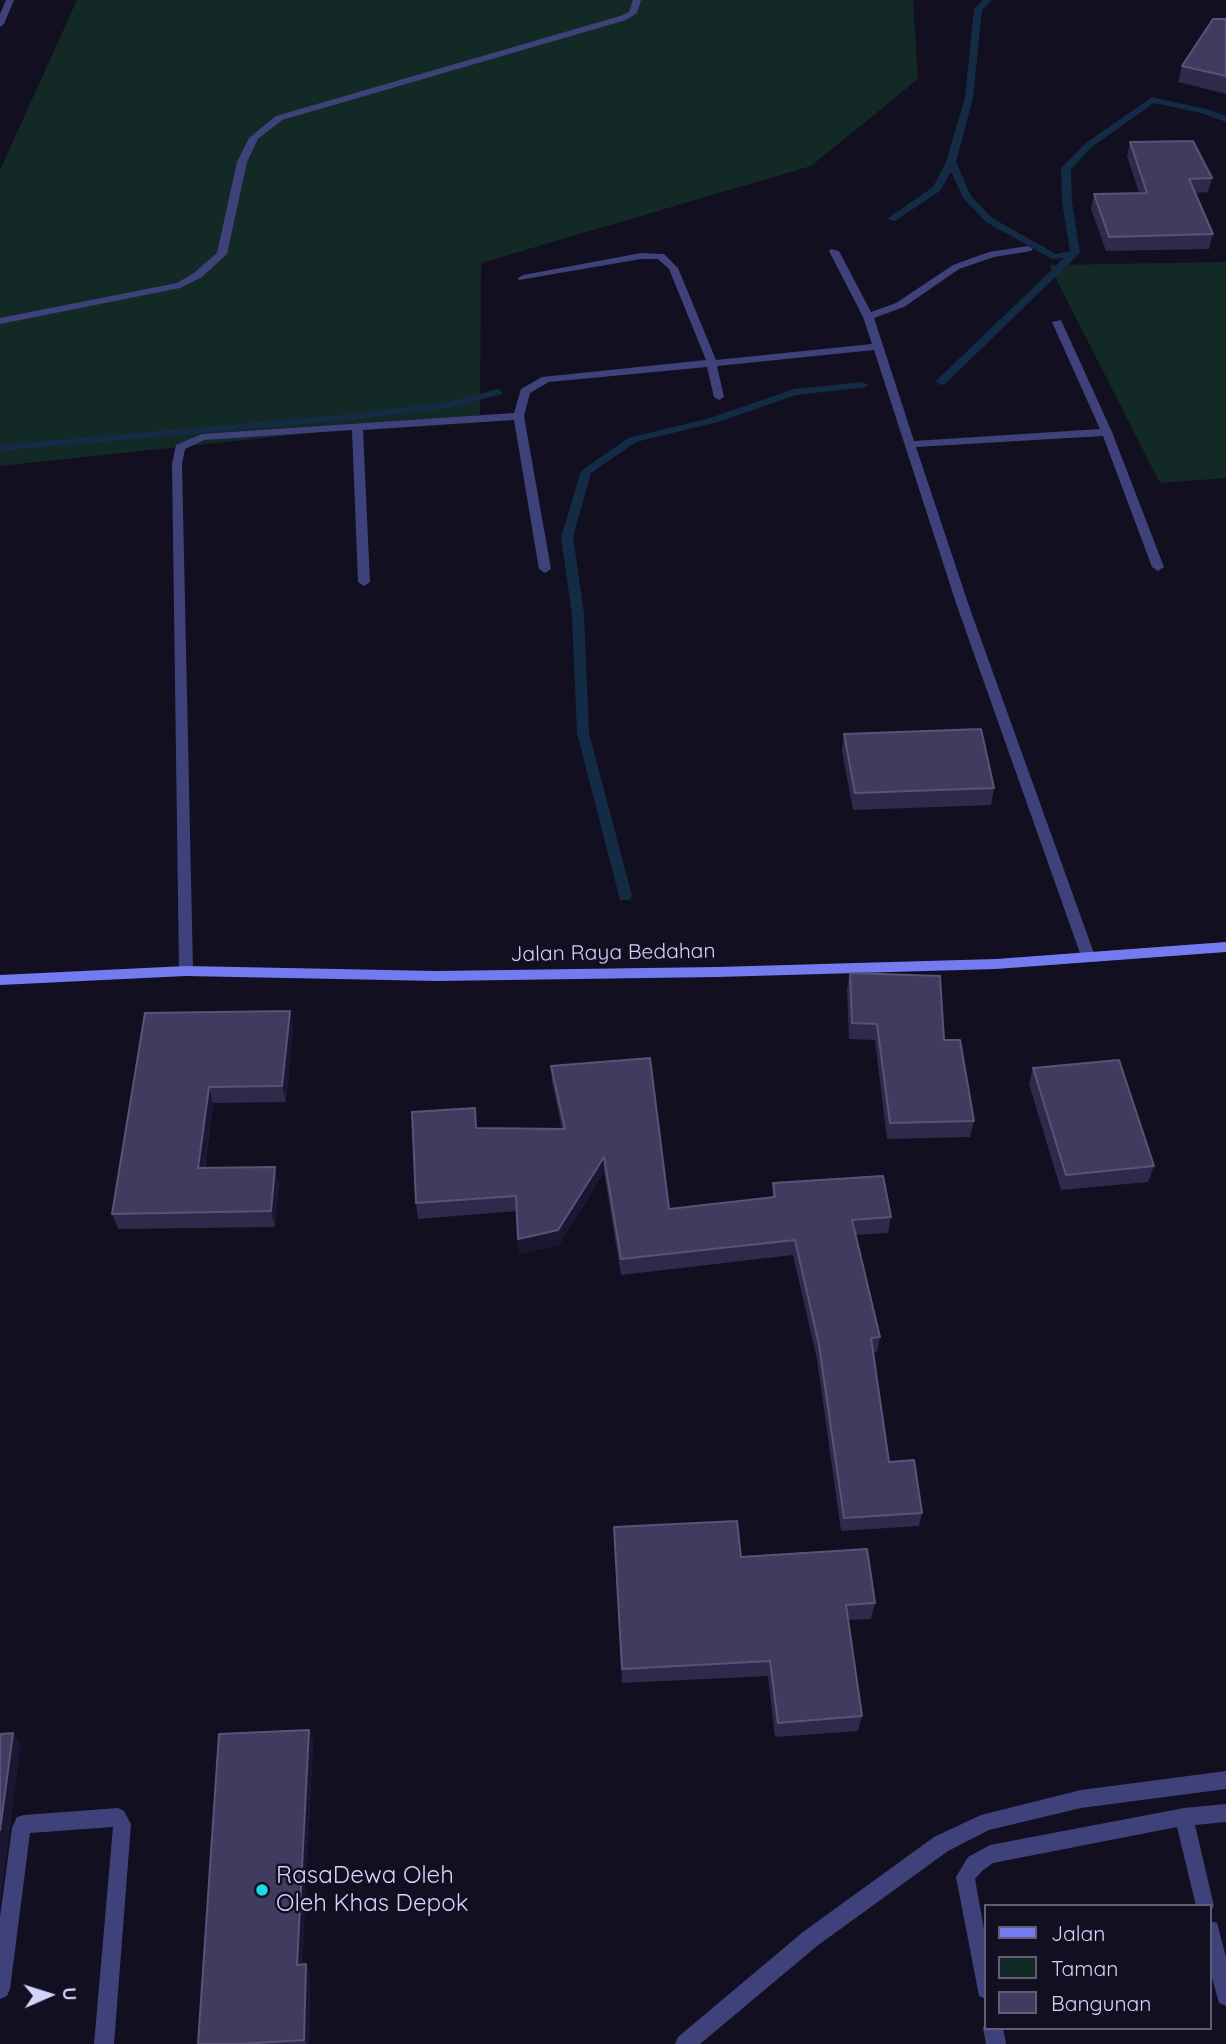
<!DOCTYPE html>
<html>
<head>
<meta charset="utf-8">
<style>
	body { margin:0 }
	#map { position:relative; width:1226px; height:2044px; overflow:hidden; background:#110f20; font-family:Quicksand,sans-serif }
	canvas { display:block }
	.legend { position:absolute; left:984px; top:1904px; width:228px; height:126px; box-sizing:border-box; background:#110f20; border:2px solid #5f5d77; margin:0; padding:9px 12px; list-style:none; font-size:21px; color:#d4d3fa }
	.legend li { display:flex; align-items:center; gap:14px; height:35px }
	.legend b { width:35px; border:2px solid #5f5d77 }
	.north { position:absolute; left:14px; top:1960px; width:70px; height:70px; -webkit-text-stroke:5px #110f20; paint-order:stroke; rotate:87deg; font-size:19px; font-weight:700; line-height:28px; text-align:center; color:#d4d3fa }
	.north::after { content:''; display:block; margin:auto; width:24px; height:32px; background:#d4d3fa; clip-path:polygon(50% 0,100% 100%,50% 72%,0 100%) }
</style>
</head>
<body>
<div id="map">
<canvas width="1226" height="2044"></canvas>
<ul class="legend">
<li><b style="height:9px;background:#747bf0"></b>Jalan</li>
<li><b style="height:19px;background:#132926"></b>Taman</li>
<li><b style="height:19px;background:#3f3c5f"></b>Bangunan</li>
</ul>
<div class="north">U</div>
</div>
<script>
const g = document.querySelector('canvas').getContext('2d');
g.lineJoin = 'round';
function fill(path, color) { g.fillStyle = color; g.fill(path, 'evenodd'); }
const shape = rows => new Path2D(rows.map(r => 'M' + r).join(''));
function strokePath(path, color, width, dash) { g.strokeStyle = color; g.lineWidth = width; g.lineCap = dash ? 'butt' : 'round'; g.setLineDash(dash || []); g.stroke(path); }
function write(font, color, halo, rows, align = 'center') {
  g.font = font + ' Quicksand,sans-serif'; g.lineWidth = 5; g.setLineDash([]); g.textBaseline = 'middle'; g.strokeStyle = halo; g.fillStyle = color; for (const [text, x, y, turn = 0] of rows) {
    g.save(); g.translate(x, y); g.rotate((+turn || 0) * Math.PI / 180); g.textAlign = isNaN(turn) ? turn : align; if (halo) g.strokeText(text, 0, 0); g.fillText(text, 0, 0); g.restore();
  }
}
const green = shape([
	[77,0,913,0,918,79,811,166,481,263,480,415,0,466,0,170],
	[1226,262,1226,478,1160,483,1049,265]
]);
const stream = shape([
	[983,0,992,0,982,10,973,98,956,162,971,196,992,218,1056,254,1070,251,1062,202,1061,168,1086,143,1152,97,1206,109,1226,116,1226,122,1201,113,1154,103,1092,147,1071,169,1072,202,1080,253,945,384,941,385,936,382,937,380,1064,258,1052,259,986,222,964,199,951,172,940,191,895,221,887,219,933,187,946,162,965,98,974,9,983,0],
	[863,382,868,385,867,387,796,395,718,422,636,442,591,473,573,537,584,614,589,733,632,896,630,900,620,900,577,733,572,614,561,537,581,471,628,438,710,418,794,389,863,382],
	[498,389,503,392,502,394,448,408,350,420,0,451,0,445,350,414,448,402,498,389]
]);
const street = shape([
	[6,0,14,0,4,24,0,27,0,14,6,0],
	[633,0,641,0,637,13,626,20,282,120,258,139,247,162,227,254,202,277,180,288,0,324,0,318,177,283,194,273,217,253,237,162,249,138,276,116,620,16,629,12,633,0],
	[1028,246,1033,249,1031,251,994,257,959,269,904,307,874,318,914,441,1100,429,1052,322,1061,320,1112,432,1164,567,1158,571,1152,567,1103,436,916,447,969,606,1095,956,1093,960,1083,960,1081,956,957,606,874,350,717,366,724,397,719,400,714,397,707,367,549,382,530,393,524,416,551,569,545,573,539,569,514,420,363,430,370,582,364,586,358,582,352,430,204,440,185,449,182,464,193,971,186,976,181,975,179,971,172,464,176,445,202,434,514,413,521,389,542,377,706,360,669,269,658,259,641,259,519,280,518,278,523,275,641,253,664,254,678,268,716,360,872,344,863,317,829,251,831,249,839,251,871,312,896,303,953,265,989,252,1028,246],
	[1226,1771,1226,1789,1081,1808,989,1830,948,1851,817,1946,700,2044,675,2044,678,2037,803,1932,934,1837,981,1815,1081,1790,1226,1771],
	[1226,1804,1226,1822,1195,1825,1214,1906,1210,1913,1210,1906,1196,1906,1177,1827,993,1863,982,1871,975,1879,986,1940,986,1999,979,1996,956,1877,968,1857,990,1845,1184,1808,1226,1804],
	[118,1808,124,1811,131,1824,114,2044,94,2044,113,1827,30,1833,10,1989,7,1996,0,1999,0,1917,12,1828,17,1817,24,1815,118,1808],
	[1210,1921,1217,1923,1226,1957,1226,2006,1219,2003,1210,1971,1210,1921],
	[986,2021,986,2028,1003,2028,1006,2044,986,2044,983,2028,986,2021]
]);
const secondary = shape([
	[1226,942,1226,952,996,969,717,977,437,981,186,976,0,985,0,975,186,966,437,971,717,967,996,959,1226,942]
]);
const wall = shape([
	[1226,19,1226,94,1178,82,1182,66],
	[1130,142,1212,178,1208,192,1195,193,1213,234,1209,249,1106,251,1091,209,1094,194,1139,193,1127,156],
	[844,734,994,788,991,805,853,810,842,751],
	[850,973,944,1040,974,1121,970,1137,887,1139,875,1040,849,1039,847,989],
	[290,1011,293,1027,286,1102,213,1103,205,1168,279,1183,275,1227,118,1229,112,1214,145,1013],
	[551,1066,669,1209,772,1198,773,1183,891,1217,888,1233,856,1235,880,1337,877,1352,873,1352,889,1462,922,1513,919,1526,841,1531,817,1359,793,1255,621,1275,604,1172,559,1245,519,1254,517,1211,418,1219,416,1203,562,1129,552,1082],
	[1033,1068,1154,1166,1148,1182,1061,1190,1029,1084],
	[614,1527,741,1557,875,1603,871,1619,848,1620,862,1716,858,1731,775,1737,768,1676,622,1683],
	[309,1730,313,1742,302,1964,306,1964,310,1973,309,2044,198,2044]
]);
const shadedWall = shape([
	[290,1011,293,1027,286,1102,282,1086],
	[209,1087,213,1103,202,1184,198,1168],
	[604,1157,604,1172,559,1245,519,1254,518,1239],
	[275,1167,279,1183,275,1227,271,1211],
	[309,1730,313,1742,302,1974,297,1965],
	[13,1733,21,1744,0,1904,0,1830],
	[306,1964,310,1973,309,2044,307,2044,304,2040]
]);
const building = shape([
	[1213,19,1226,19,1226,76,1182,66,1213,19],
	[1193,141,1212,178,1189,179,1213,234,1109,237,1094,194,1147,193,1130,142,1193,141],
	[981,729,994,788,855,793,844,734,981,729],
	[850,973,940,976,944,1040,960,1040,974,1121,890,1123,877,1024,852,1023,850,973],
	[290,1011,282,1086,209,1087,198,1168,275,1167,271,1211,112,1214,145,1013,290,1011],
	[650,1058,669,1209,775,1197,773,1183,883,1176,891,1217,852,1220,880,1337,871,1338,889,1462,914,1460,922,1513,844,1518,819,1345,795,1240,621,1259,604,1157,558,1230,518,1239,516,1196,416,1203,412,1112,475,1108,476,1128,565,1129,551,1066,650,1058],
	[1119,1060,1154,1166,1066,1175,1033,1068,1119,1060],
	[737,1521,741,1557,867,1549,875,1603,846,1605,862,1716,778,1723,770,1661,622,1669,614,1527,737,1521],
	[309,1730,297,1965,306,1964,304,2040,241,2044,198,2044,219,1734,309,1730],
	[13,1733,0,1830,0,1734,13,1733]
]);
const markers = [
	[262,1890,7,"#18dde1"]
];
const streetNames = [
	["Jalan Raya Bedahan",613,953,-1]
];
const nearPoinames = [
	["RasaDewa Oleh",276,1876],
	["Oleh Khas Depok",276,1904]
];
fill(green, '#132926');
fill(stream, '#142b45');
fill(street, '#3f427a');
fill(secondary, '#747bf0');
fill(wall, '#2e2a4c');
fill(shadedWall, '#1b1733');
fill(building, '#3f3c5f');
strokePath(building, '#575477', 2);
for (const [x, y, r, color] of markers) { const dot = new Path2D(); dot.arc(x, y, r, 0, 2 * Math.PI); g.fillStyle = color; g.fill(dot); strokePath(dot, '#110f20', 2.5); }
write('21px', '#d4d3fa', '#110f20', streetNames);
write('24px', '#d4d3fa', '#110f20', nearPoinames, 'left');
</script>
</body>
</html>
